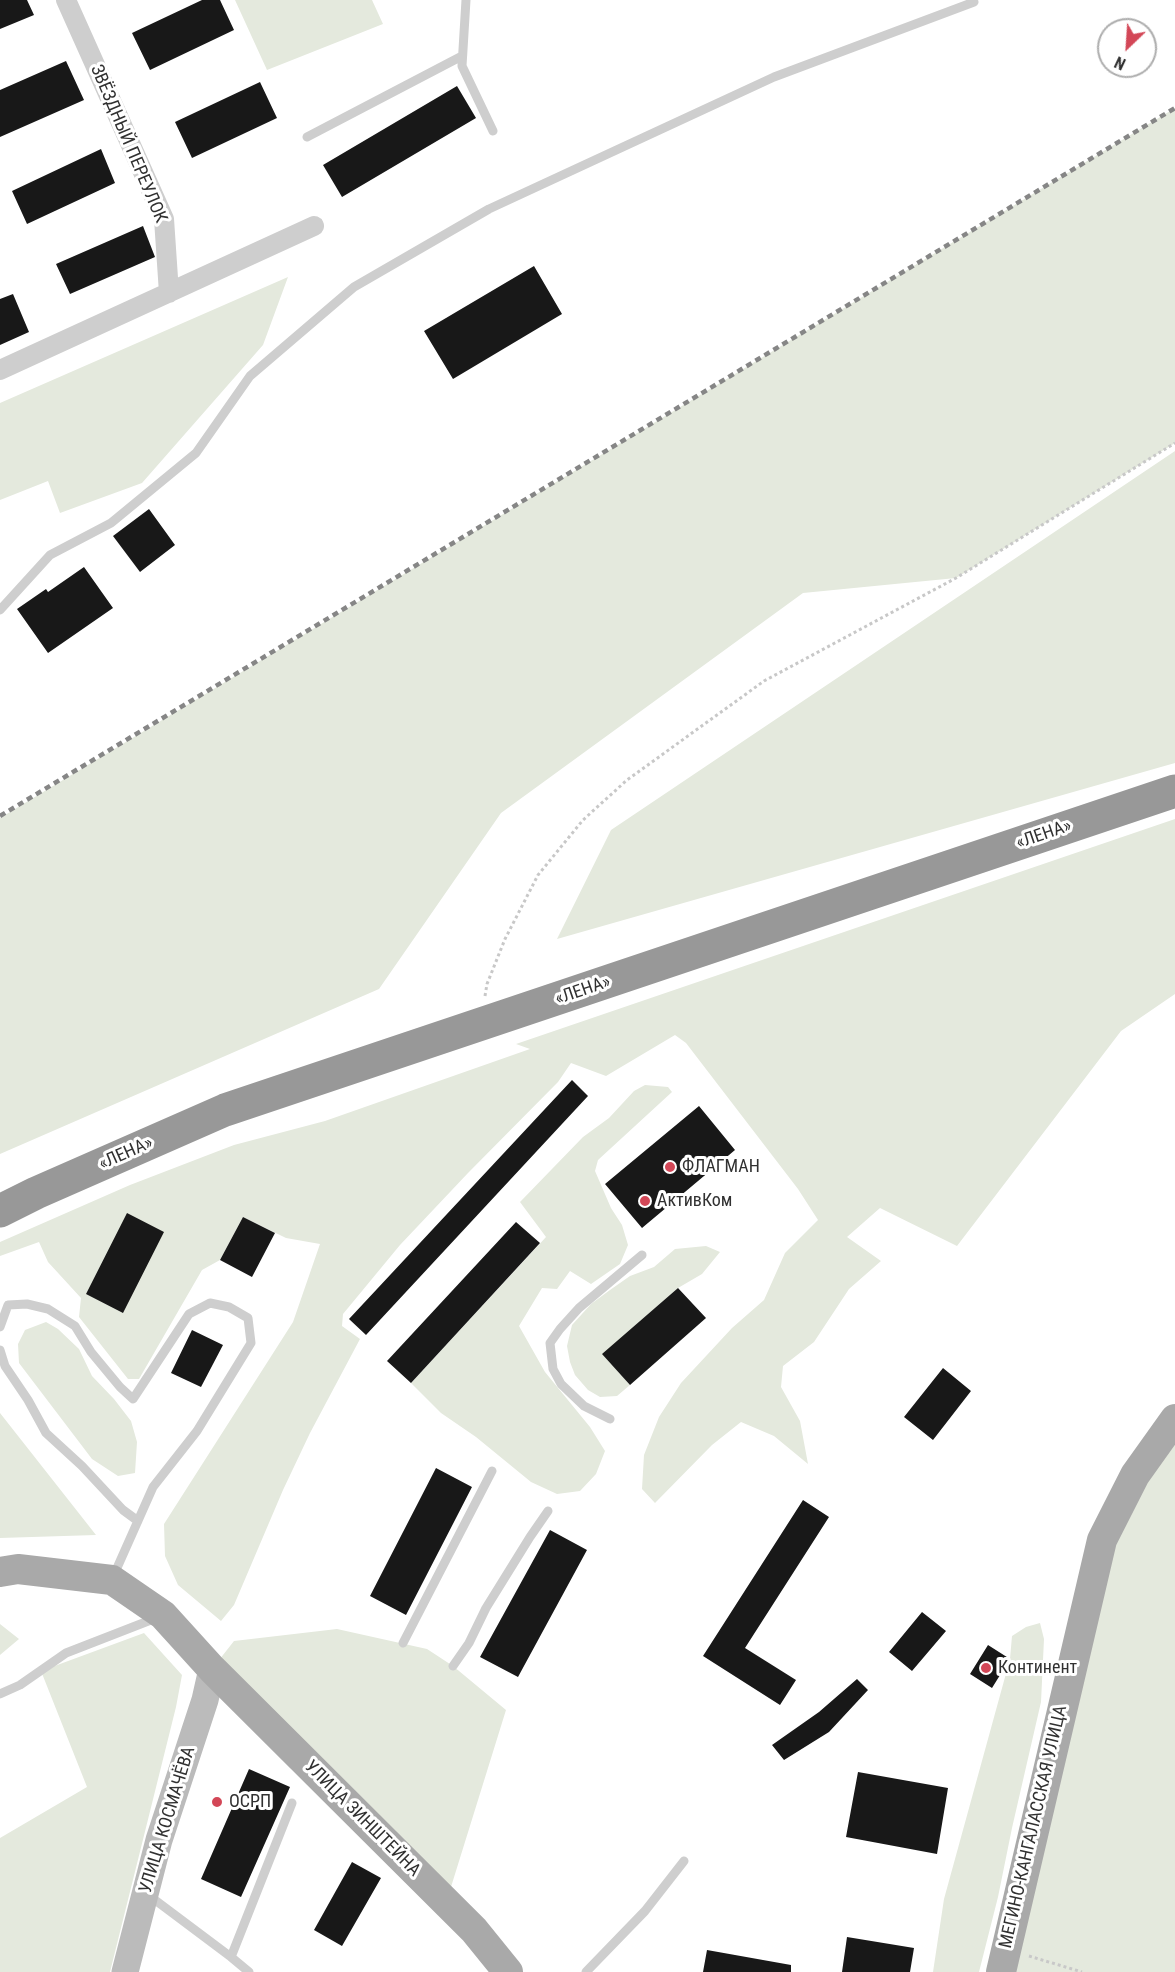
<!DOCTYPE html>
<html>
<head>
<meta charset="utf-8">
<style>
	body { margin:0 }
	#map { position:relative; width:1175px; height:1972px; overflow:hidden; background:#fff; font-family:"Roboto Condensed",sans-serif }
	canvas { display:block }
	.north { position:absolute; left:1097px; top:18px; width:60px; height:60px; box-sizing:border-box; background:#fff; border:2px solid #adadad; border-radius:50%; rotate:205deg; font-size:16px; font-weight:700; line-height:24px; text-align:center; color:#313131 }
	.north::after { content:''; display:block; margin:auto; width:21px; height:27px; background:#d34757; clip-path:polygon(50% 0,100% 100%,50% 72%,0 100%) }
</style>
</head>
<body>
<div id="map">
<canvas width="1175" height="1972"></canvas>
<div class="north">N</div>
</div>
<script>
const g = document.querySelector('canvas').getContext('2d');
g.lineJoin = 'round';
function fill(path, color) { g.fillStyle = color; g.fill(path, 'evenodd'); }
const shape = rows => new Path2D(rows.map(r => 'M' + r).join(''));
function strokePath(path, color, width, dash) { g.strokeStyle = color; g.lineWidth = width; g.lineCap = dash ? 'butt' : 'round'; g.setLineDash(dash || []); g.stroke(path); }
function write(font, color, halo, rows, align = 'center') {
  g.font = font + ' "Roboto Condensed",sans-serif'; g.lineWidth = 6; g.setLineDash([]); g.textBaseline = 'middle'; g.strokeStyle = halo; g.fillStyle = color; for (const [text, x, y, turn = 0] of rows) {
    g.save(); g.translate(x, y); g.rotate((+turn || 0) * Math.PI / 180); g.textAlign = isNaN(turn) ? turn : align; if (halo) g.strokeText(text, 0, 0); g.fillText(text, 0, 0); g.restore();
  }
}
const green = shape([
	[235,0,372,0,383,24,267,70],
	[1175,108,1175,443,956,578,803,593,501,813,379,989,0,1154,0,818],
	[288,277,263,345,142,483,60,513,48,481,0,500,0,403],
	[1175,451,1175,763,557,939,611,830],
	[1175,819,1175,994,1121,1031,957,1246,880,1208,847,1237,881,1261,849,1289,814,1342,783,1366,781,1387,800,1421,808,1464,774,1436,741,1422,712,1445,655,1503,642,1489,644,1455,659,1417,681,1383,732,1328,764,1300,785,1253,818,1220,798,1189,686,1043,675,1035,606,1076,571,1063,558,1082,468,1173,400,1245,343,1314,342,1326,360,1339,310,1433,283,1490,234,1605,221,1621,178,1585,165,1556,164,1524,293,1322,320,1244,286,1238,243,1217,220,1260,202,1270,139,1379,128,1379,79,1317,81,1298,48,1262,39,1242,0,1256,0,1242,130,1185,234,1145,325,1121,530,1049,516,1044],
	[645,1085,668,1087,672,1092,598,1160,595,1171,611,1208,622,1225,628,1245,620,1264,591,1284,570,1271,557,1289,542,1288,519,1326,545,1372,590,1427,605,1451,596,1474,580,1491,557,1494,531,1482,476,1437,441,1413,411,1383,546,1237,520,1202,583,1137,609,1118,634,1091],
	[706,1246,720,1252,702,1274,678,1288,603,1354,630,1385,617,1396,600,1397,588,1390,575,1375,570,1362,567,1346,572,1325,591,1304,610,1290,630,1276,654,1267,675,1249],
	[46,1322,58,1329,79,1349,92,1376,114,1399,131,1421,137,1442,135,1473,118,1476,92,1459,19,1363,18,1344,25,1330],
	[0,1413,96,1535,0,1538],
	[1175,1419,1175,1972,1001,1972,1088,1593],
	[1040,1623,1044,1639,1041,1702,1012,1828,998,1897,979,1972,933,1972,944,1899,1010,1659,1012,1636,1026,1627],
	[0,1624,19,1639,0,1655],
	[337,1629,427,1649,453,1666,506,1710,446,1903,212,1669,234,1641],
	[144,1633,182,1675,176,1707,110,1972,0,1972,0,1838,87,1787,41,1671]
]);
const building = shape([
	[0,0,27,0,34,15,0,29],
	[202,0,220,0,234,30,150,70,132,33],
	[66,61,84,100,0,137,0,90],
	[260,82,277,118,192,158,175,122],
	[457,86,476,118,342,197,323,165],
	[101,149,115,183,27,224,12,191],
	[143,226,155,257,70,294,56,264],
	[534,266,562,314,453,379,424,331],
	[13,294,29,332,0,345,0,299],
	[149,509,175,545,140,572,113,536],
	[84,567,113,608,48,653,17,609,46,589,48,592],
	[572,1080,588,1096,366,1335,349,1319],
	[699,1106,735,1150,642,1228,605,1184],
	[127,1213,164,1232,123,1313,86,1294],
	[243,1217,275,1233,252,1277,220,1260],
	[516,1222,540,1243,411,1383,387,1361],
	[678,1288,706,1318,630,1385,602,1354],
	[192,1330,223,1345,201,1387,171,1373],
	[943,1368,971,1391,933,1440,904,1417],
	[436,1468,472,1487,406,1615,370,1596],
	[803,1500,829,1517,745,1648,796,1680,780,1705,703,1656],
	[550,1530,587,1550,518,1677,480,1657],
	[922,1612,946,1631,912,1671,889,1652],
	[988,1645,1010,1659,992,1688,970,1674],
	[857,1679,868,1690,829,1732,784,1760,772,1745,819,1712],
	[249,1769,290,1787,241,1897,201,1879],
	[858,1772,948,1788,937,1854,846,1837],
	[352,1862,381,1878,342,1946,314,1930],
	[847,1937,914,1948,910,1972,842,1972],
	[707,1950,791,1965,791,1972,703,1972]
]);
const path = shape([
	[485,996,487,984,505,939,538,875,583,820,627,780,764,681,956,578,1175,443],
	[1029,1956,1082,1972]
]);
const lane = shape([
	[466,0,462,66,493,131],
	[307,137,462,56],
	[0,610,50,555,111,523,196,453,250,376,354,287,489,209,774,77,974,2],
	[0,1327,8,1305,27,1304,48,1309,75,1326,91,1352,120,1387,133,1399,189,1314,210,1303,229,1307,248,1318,251,1343,197,1431,153,1487,113,1577],
	[0,1350,5,1366,28,1400,46,1433,82,1466,123,1510,138,1521],
	[610,1419,584,1406,561,1384,553,1369,550,1343,560,1329,579,1308,642,1255],
	[403,1643,492,1471],
	[453,1666,469,1643,486,1608,530,1537,548,1511],
	[0,1694,20,1685,66,1653,156,1618],
	[147,1894,231,1957,292,1803],
	[231,1957,249,1972],
	[586,1972,645,1911,684,1861]
]);
const street = shape([
	[66,0,164,219,169,293],
	[0,370,314,226]
]);
const secondary = shape([
	[125,1972,159,1840,205,1700,212,1669]
]);
const primary = shape([
	[0,1572,18,1569,112,1580,163,1615,212,1669,474,1930,508,1972],
	[1001,1972,1102,1540,1135,1475,1175,1419]
]);
const highway = shape([
	[0,1211,36,1193,225,1110,1175,791]
]);
const rail = shape([
	[0,816,1175,108]
]);
const markers = [
	[670,1167,6,"#d34757"],
	[645,1201,6,"#d34757"],
	[986,1668,6,"#d34757"],
	[217,1802,6,"#d34757"]
];
const streetNames = [
	["ЗВЁЗДНЫЙ ПЕРЕУЛОК",128,144,67],
	["«ЛЕНА»",1044,835,-19],
	["«ЛЕНА»",583,991,-19],
	["«ЛЕНА»",126,1154,-24],
	["УЛИЦА ЗИНШТЕЙНА",362,1819,45],
	["УЛИЦА КОСМАЧЁВА",168,1820,-73],
	["МЕГИНО-КАНГАЛАССКАЯ УЛИЦА",1034,1827,-77]
];
const poiNames = [
	["ФЛАГМАН",682,1167],
	["АктивКом",657,1201],
	["Континент",998,1668],
	["ОСРП",229,1802]
];
fill(green, '#e4e9dd');
fill(building, '#181818');
strokePath(path, '#c8c8c8', 3, [3, 3]);
strokePath(lane, '#cecece', 9);
strokePath(street, '#cecece', 20);
strokePath(secondary, '#bbb', 27);
strokePath(primary, '#a9a9a9', 30);
strokePath(highway, '#989898', 33);
strokePath(rail, '#868686', 4.5, [6, 4.5]);
for (const [x, y, r, color] of markers) { const dot = new Path2D(); dot.arc(x, y, r, 0, 2 * Math.PI); g.fillStyle = color; g.fill(dot); strokePath(dot, '#fff', 2); }
write('18px', '#313131', '#fff', streetNames);
write('18px', '#313131', '#fff', poiNames, 'left');
</script>
</body>
</html>
